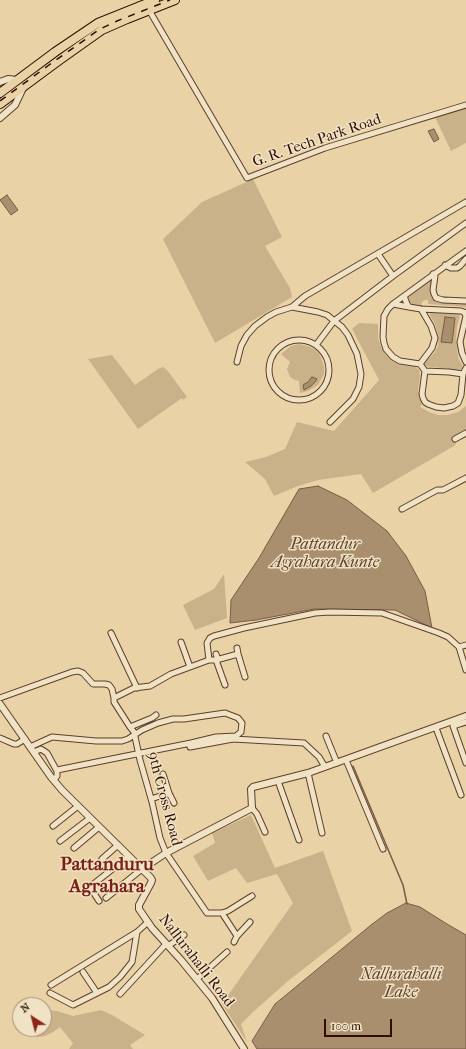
<!DOCTYPE html>
<html>
<head>
<meta charset="utf-8">
<style>
	body { margin:0 }
	#map { position:relative; width:466px; height:1049px; overflow:hidden; background:#e8d2a6; font-family:"IM FELL French Canon",serif }
	canvas { display:block }
	.north { position:absolute; left:12px; top:997px; width:40px; height:40px; box-sizing:border-box; background:#f0e2c5; border:1px solid #a38d77; border-radius:50%; rotate:324deg; font-size:11px; font-weight:700; line-height:16px; text-align:center; color:#300e02 }
	.north::after { content:''; display:block; margin:auto; width:14px; height:18px; background:#8f2418; clip-path:polygon(50% 0,100% 100%,50% 72%,0 100%) }
	.scale { position:absolute; left:324px; top:1019px; width:68px; height:18px; box-sizing:border-box; border:2px solid #300e02; border-top:0; padding-left:5px; font-size:12px; line-height:14px; white-space:nowrap; color:#300e02; -webkit-text-stroke:3px #f0e2c5; paint-order:stroke }
</style>
</head>
<body>
<div id="map">
<canvas width="466" height="1049"></canvas>
<div class="north">N</div>
<div class="scale">100 m</div>
</div>
<script>
const g = document.querySelector('canvas').getContext('2d');
g.lineJoin = 'round';
function fill(path, color) { g.fillStyle = color; g.fill(path, 'evenodd'); }
const shape = rows => new Path2D(rows.map(r => 'M' + r).join(''));
function strokePath(path, color, width, dash) { g.strokeStyle = color; g.lineWidth = width; g.lineCap = dash ? 'butt' : 'round'; g.setLineDash(dash || []); g.stroke(path); }
function write(font, color, halo, rows, align = 'center') {
  g.font = font + ' "IM FELL French Canon",serif'; g.lineWidth = 3; g.setLineDash([]); g.textBaseline = 'middle'; g.strokeStyle = halo; g.fillStyle = color; for (const [text, x, y, turn = 0] of rows) {
    g.save(); g.translate(x, y); g.rotate((+turn || 0) * Math.PI / 180); g.textAlign = isNaN(turn) ? turn : align; if (halo) g.strokeText(text, 0, 0); g.fillText(text, 0, 0); g.restore();
  }
}
const green = shape([
	[466,107,466,143,451,151,435,117],
	[253,179,282,237,265,246,290,288,292,297,215,343,163,239,202,202],
	[429,281,432,281,431,294,434,300,452,304,466,304,466,307,428,304,428,300,425,300,422,302,421,307,411,305,407,298,407,296],
	[432,311,459,313,460,315,457,327,456,337,458,357,462,365,462,368,460,370,424,366,424,363,435,352,438,346,437,331,434,322,430,316,430,313],
	[359,323,378,324,378,338,381,347,386,355,392,361,400,365,415,367,419,370,420,376,418,390,419,398,423,402,420,407,429,412,438,415,448,415,458,412,466,406,466,429,453,437,456,444,454,446,373,493,361,474,318,480,298,486,274,496,265,479,245,462,266,457,285,449,297,422,334,431,379,380,352,329],
	[299,344,307,346,315,349,320,355,324,366,324,374,318,385,308,391,300,393,299,381,295,380,290,377,287,369,290,362,281,354,291,346],
	[112,355,135,385,158,369,163,367,167,370,187,397,183,400,182,398,138,429,88,359],
	[224,574,227,618,195,630,183,605,214,589],
	[251,815,275,868,323,851,352,931,288,981,253,1012,241,1024,247,1042,222,1004,293,903,277,874,247,883,236,868,208,881,193,856,215,843,212,833],
	[44,1010,57,1011,73,1016,101,1010,112,1015,145,1035,130,1045,133,1049,69,1049,73,1043,60,1027,53,1032,45,1036,37,1037,29,1029,44,1029]
]);
const water = shape([
	[434,129,439,139,434,142,428,131,434,129],
	[7,195,18,210,11,215,0,200,7,195],
	[445,317,455,318,452,343,441,342,445,317],
	[312,377,317,379,315,382,311,386,304,390,303,385,308,382,312,377],
	[318,486,347,500,387,531,406,556,425,591,432,628,395,610,314,609,256,620,230,623,231,600,259,558,299,489,318,486],
	[406,903,420,907,447,924,466,935,466,1049,257,1049,252,1041,275,1004,371,925,387,913,406,903]
]);
const stream = shape([
	[353,766,403,885,407,904]
]);
const minor = shape([
	[149,10,247,178,325,148,466,105],
	[466,251,393,304,388,309,384,316,383,337,384,343,386,349,393,357,400,361,420,364,425,371,422,394,423,398,425,402,428,404,436,407,444,408,453,406,458,403,461,395,463,374,466,368],
	[378,254,393,276,466,223],
	[445,265,451,268,457,268,460,266,466,259],
	[433,274,435,276,433,290,434,294,436,298,443,300,466,301],
	[404,296,407,304,409,307,421,309,461,311,464,312,466,316,460,342,462,353,466,362],
	[393,304,409,307],
	[292,307,318,312,327,315,342,327,348,335,357,354,361,374,359,387,353,399,330,422],
	'269 370a30 30 0 1 1 60 0a30 30 0 1 1-60 0Z',
	[316,345,334,321,393,276],
	[237,362,241,346,247,335,255,326,267,317,276,312,292,307,305,296,466,202],
	[420,364,432,348,435,338,431,326,421,309],
	[425,371,449,372,463,374],
	[455,439,466,433],
	[402,509,437,490,443,490,466,478],
	[111,633,137,688],
	[181,642,190,667],
	[459,647,466,645],
	[237,648,238,654],
	[216,654,218,660],
	[209,660,216,660,238,654,245,677],
	[216,660,225,685],
	[0,698,72,672,78,671,83,673,93,684,105,684,109,685,112,689,114,698,114,702,130,727,152,718,156,715],
	[114,698,134,688,150,686,171,674,209,660,207,643,210,638,214,636,244,628,315,613,330,612,382,613,439,633,448,637,459,647,466,670],
	[466,722,453,726,466,763],
	[130,727,134,732,140,760,152,802,160,838,166,853,207,913,222,913,228,911,252,896],
	[436,728,461,795],
	[326,736,337,763],
	[0,738,14,744,17,744,25,739],
	[30,747,52,737,96,741,122,741,128,739,142,730,158,723,173,719,184,719,225,713,238,718,242,723,241,732,236,736,216,737,191,743,57,770],
	[190,747,233,739,304,743,319,757,325,767],
	[34,752,41,749,47,753,57,771,57,776,54,780],
	[346,760,383,849],
	[308,773,322,833],
	[278,781,299,840],
	[169,793,174,803],
	[151,799,169,793,163,774],
	[252,808,257,814,265,832],
	[53,826,78,806],
	[60,841,90,818],
	[74,848,99,827],
	[102,859,118,845],
	[106,898,142,869],
	[99,901,90,887,91,886,129,856],
	[222,913,237,936,234,942],
	[237,936,250,922],
	[168,946,184,935],
	[83,972,97,993],
	[197,979,227,952],
	[51,985,137,932,148,922],
	[50,993,73,1005,109,987,120,977,132,962,137,932],
	[120,994,166,944]
]);
const tertiary = shape([
	[0,82,8,79,17,80],
	[0,118,15,105,23,88],
	[0,704,51,777,62,790,150,877,152,880,151,883,139,905,139,909,152,928,181,960,212,998,244,1049],
	[142,869,166,853,252,808,251,789,253,787,308,773,466,716]
]);
const primary = shape([
	[0,93,55,52,98,23,155,0],
	[0,104,61,59,102,30,127,19,175,0]
]);
const rail = shape([
	[0,101,49,65,100,29,117,21,170,0]
]);
const streetNames = [
	["G. R. Tech Park Road",317,141,-19],
	["9th Cross Road",164,799,75],
	["Nallurahalli Road",196,961,52]
];
const waterNames = [
	["Pattandur",325,545],
	["Agrahara Kunte",325,563],
	["Nallurahalli",401,975],
	["Lake",401,993]
];
const districtNames = [
	["Pattanduru",107,865],
	["Agrahara",107,887]
];
fill(green, '#c9b18a');
fill(water, '#a98f6e');
strokePath(water, '#795b43', 1);
strokePath(stream, '#795b43', 1.5);
strokePath(minor, '#5e3f2b', 7);
strokePath(tertiary, '#5e3f2b', 8);
strokePath(primary, '#300e02', 10);
strokePath(minor, '#f0e2c5', 5);
strokePath(tertiary, '#f0e2c5', 6);
strokePath(primary, '#e8d2a6', 8);
strokePath(rail, '#300e02', 1.5, [7, 7]);
write('15px', '#300e02', '#f0e2c5', streetNames);
write('italic 16px', '#60422d', '#f0e2c5', waterNames);
write('bold 19px', '#7a1f14', '#f0e2c5', districtNames);
</script>
</body>
</html>
